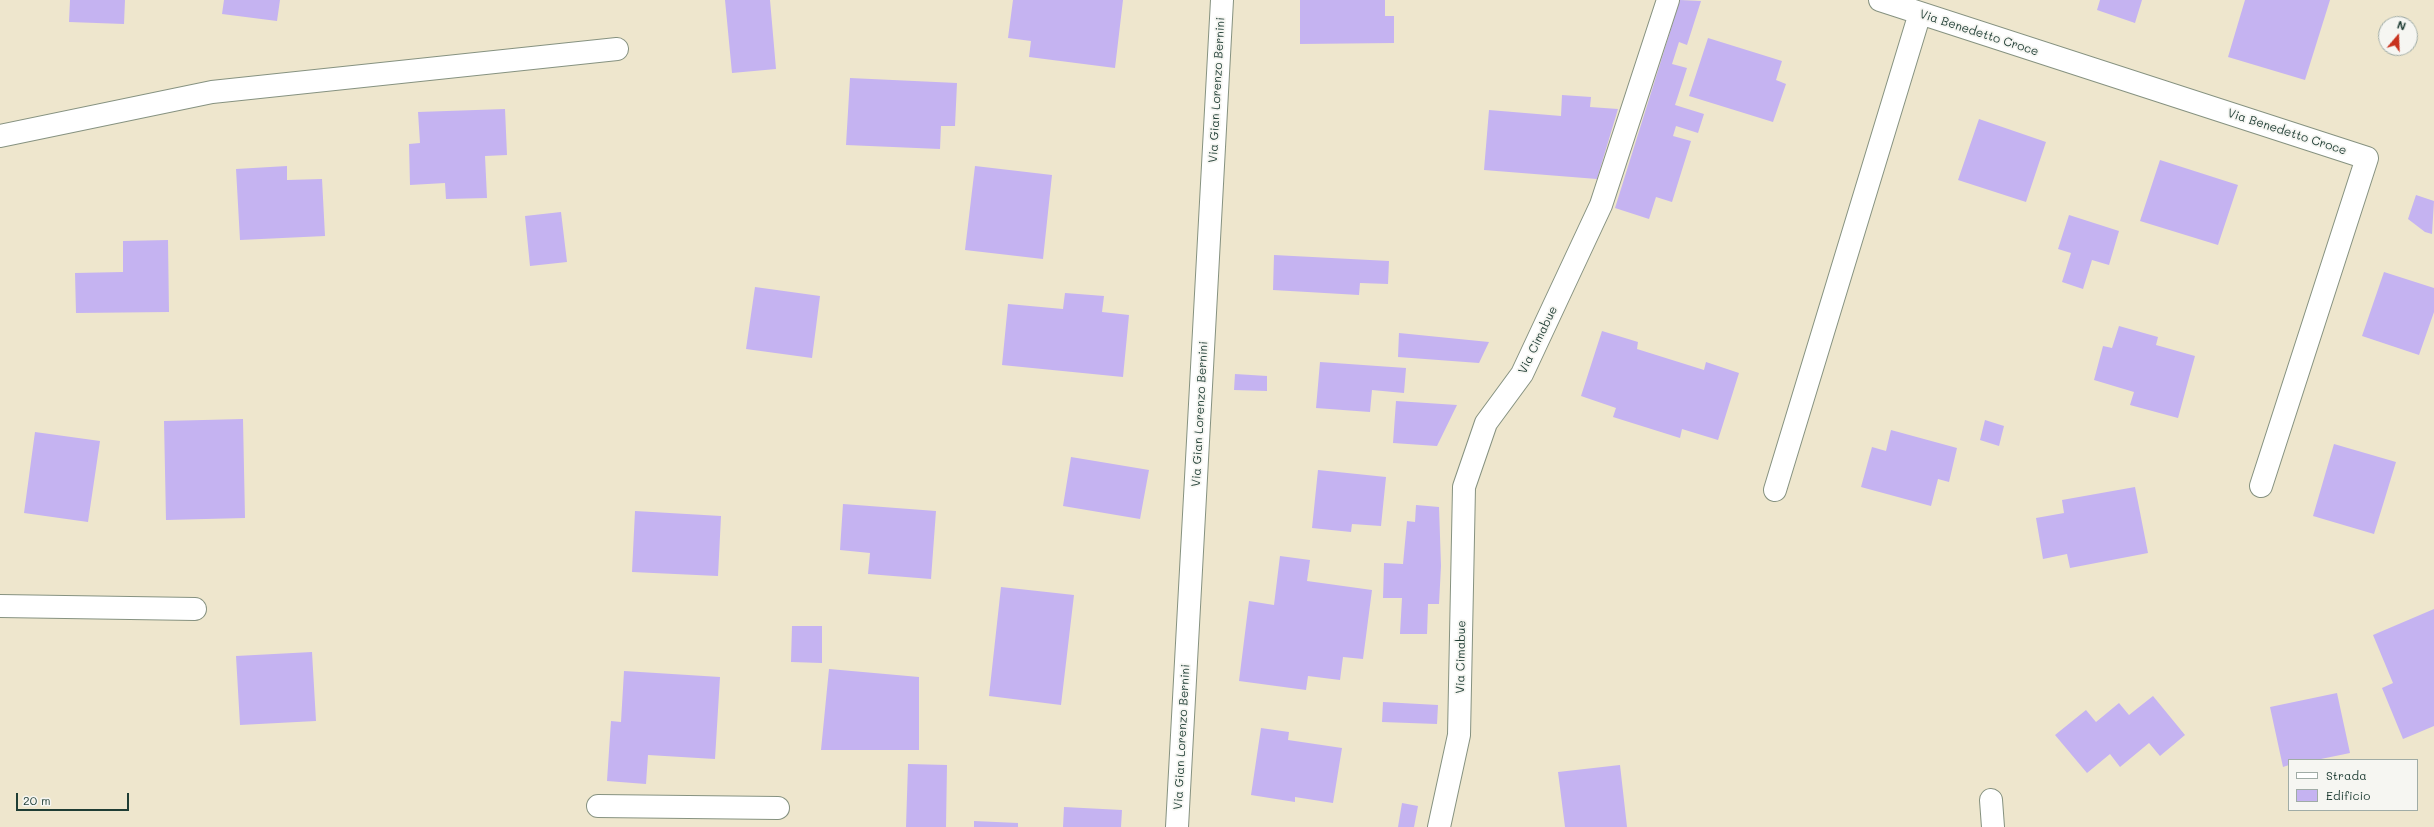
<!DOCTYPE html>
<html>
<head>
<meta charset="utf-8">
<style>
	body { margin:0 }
	#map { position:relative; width:2434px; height:827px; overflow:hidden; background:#eee6cd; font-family:Mali,sans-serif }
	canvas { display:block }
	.legend { position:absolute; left:2288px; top:759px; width:130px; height:52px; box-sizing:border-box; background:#f6f6f2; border:1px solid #a0aca6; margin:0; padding:5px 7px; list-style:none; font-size:12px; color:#1f3d34 }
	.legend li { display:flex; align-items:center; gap:8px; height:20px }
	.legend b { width:20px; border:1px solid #a0aca6 }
	.north { position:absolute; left:2378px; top:16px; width:40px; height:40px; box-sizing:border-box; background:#f6f6f2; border:1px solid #a0aca6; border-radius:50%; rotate:19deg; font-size:11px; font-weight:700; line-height:16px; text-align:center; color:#1f3d34 }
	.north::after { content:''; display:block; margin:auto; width:14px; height:18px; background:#c8321e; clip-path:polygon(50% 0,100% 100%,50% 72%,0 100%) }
	.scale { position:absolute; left:16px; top:793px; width:113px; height:18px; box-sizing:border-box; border:2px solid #1f3d34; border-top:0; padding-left:5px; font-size:12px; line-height:14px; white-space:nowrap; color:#1f3d34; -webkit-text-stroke:3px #f6f6f2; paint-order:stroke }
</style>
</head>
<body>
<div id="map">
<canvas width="2434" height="827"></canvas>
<ul class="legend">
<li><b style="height:5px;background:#fff"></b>Strada</li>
<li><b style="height:11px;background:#c5b3f1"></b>Edificio</li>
</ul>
<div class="north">N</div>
<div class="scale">20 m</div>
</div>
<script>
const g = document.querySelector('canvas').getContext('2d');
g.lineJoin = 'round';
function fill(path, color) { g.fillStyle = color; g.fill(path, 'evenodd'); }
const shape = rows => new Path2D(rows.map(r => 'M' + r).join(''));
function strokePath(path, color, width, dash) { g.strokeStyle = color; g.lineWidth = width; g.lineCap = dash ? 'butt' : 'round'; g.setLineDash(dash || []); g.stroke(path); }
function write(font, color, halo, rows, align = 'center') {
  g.font = font + ' Mali,sans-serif'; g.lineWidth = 3.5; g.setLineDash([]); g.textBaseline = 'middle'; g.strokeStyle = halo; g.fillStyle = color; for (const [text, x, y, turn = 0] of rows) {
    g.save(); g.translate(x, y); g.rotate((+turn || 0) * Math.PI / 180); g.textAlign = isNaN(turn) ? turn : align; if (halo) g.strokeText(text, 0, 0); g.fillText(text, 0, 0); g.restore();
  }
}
const building = shape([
	[70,0,125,0,124,24,69,22],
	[224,0,280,0,277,21,222,14],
	[725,0,770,0,776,69,732,73],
	[1013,0,1123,0,1115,68,1029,57,1031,41,1008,38],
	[1300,0,1385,0,1385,16,1394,16,1394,43,1300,44],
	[1680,0,1701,1,1687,45,1679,42,1672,64,1687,68,1675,105,1704,114,1698,133,1676,126,1673,136,1691,141,1672,202,1656,197,1649,219,1615,208],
	[2100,0,2142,0,2135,23,2097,10],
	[2245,0,2330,0,2305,80,2228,57],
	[1708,38,1782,61,1776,80,1786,84,1773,122,1689,96],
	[850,78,957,83,955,126,941,126,940,149,846,145],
	[1562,95,1591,97,1590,107,1618,109,1597,179,1484,170,1489,110,1561,116],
	[505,109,507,155,485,156,487,198,446,199,445,183,410,185,409,144,420,143,418,112],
	[1979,119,2046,142,2026,202,1958,180],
	[2160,160,2238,185,2218,245,2140,221],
	[287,166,287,180,322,179,325,236,240,240,236,169],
	[975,166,1052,175,1043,259,965,250],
	[2416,195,2434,201,2432,234,2425,232,2408,219],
	[561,212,567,262,530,266,525,216],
	[2069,215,2119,231,2109,265,2092,260,2083,289,2062,282,2071,253,2058,249],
	[168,240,169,312,76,313,75,273,123,272,123,241],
	[1274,255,1389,261,1388,284,1360,283,1359,295,1273,290],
	[2384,272,2434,288,2434,312,2419,355,2362,336],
	[755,287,820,296,812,358,746,349],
	[1065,293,1104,296,1102,312,1129,315,1123,377,1002,365,1008,304,1063,309],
	[2119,326,2158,337,2156,345,2195,356,2178,418,2130,405,2134,392,2094,380,2103,346,2112,348],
	[1602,331,1638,342,1637,349,1704,370,1706,362,1739,373,1718,440,1682,429,1680,438,1613,417,1616,408,1581,396],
	[1399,333,1489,342,1479,363,1398,357],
	[1320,362,1406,368,1404,393,1372,390,1370,412,1316,408],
	[1235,374,1267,376,1267,391,1234,390],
	[1396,401,1457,405,1437,446,1393,443],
	[243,419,245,518,166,520,164,421],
	[1985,420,2004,426,1999,446,1980,440],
	[1891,430,1957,448,1949,482,1938,479,1931,506,1861,487,1872,447,1886,451],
	[35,432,100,441,88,522,24,513],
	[2334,444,2396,462,2374,534,2313,516],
	[1071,457,1149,470,1140,519,1063,506],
	[1318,470,1386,477,1381,526,1352,524,1351,532,1312,528],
	[2135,487,2148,553,2070,568,2067,554,2043,559,2036,518,2064,513,2062,500],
	[843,504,936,511,931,579,868,574,870,553,840,550],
	[1416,505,1439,507,1441,566,1439,604,1428,604,1427,634,1400,634,1402,598,1383,598,1384,563,1403,564,1407,521,1415,522],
	[635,511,721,516,718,576,632,572],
	[1280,556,1310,560,1307,581,1372,590,1363,659,1343,657,1340,680,1308,676,1306,690,1239,681,1249,601,1274,605],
	[1001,587,1074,595,1061,705,989,696],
	[2434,609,2434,726,2403,739,2382,688,2393,683,2373,635],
	[792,626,822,626,822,663,791,662],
	[312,652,316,721,240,725,236,656],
	[829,669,919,677,919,750,821,750],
	[624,671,720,677,715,759,648,755,646,784,607,781,611,721,621,722],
	[2337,693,2350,753,2316,760,2289,760,2289,765,2283,767,2270,707],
	[2153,696,2185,735,2160,756,2149,743,2120,767,2110,754,2087,773,2055,735,2086,710,2096,722,2119,703,2129,715],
	[1383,702,1438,705,1437,724,1382,722],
	[1261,728,1289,732,1288,740,1342,748,1333,803,1295,797,1295,802,1251,795],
	[908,764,947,765,946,827,906,827],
	[1620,765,1627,827,1565,827,1558,772],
	[1402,803,1418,806,1414,827,1398,827],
	[1064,807,1122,810,1121,827,1063,827],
	[974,821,1018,823,1018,827,974,827]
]);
const minor = shape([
	[1880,0,2367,158,2261,486],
	[0,136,212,92,617,49],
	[1775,490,1920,13],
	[0,606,195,609],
	[1991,800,1993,827],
	[598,806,778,808],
	[1177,827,1222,0],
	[1439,827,1459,735,1464,487,1486,423,1522,374,1601,205,1668,0]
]);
const streetNames = [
	["Via Benedetto Croce",1979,33,18],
	["Via Gian Lorenzo Bernini",1217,90,-87],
	["Via Benedetto Croce",2287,132,18],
	["Via Cimabue",1538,340,-64],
	["Via Gian Lorenzo Bernini",1200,414,-87],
	["Via Cimabue",1461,657,-89],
	["Via Gian Lorenzo Bernini",1182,737,-87]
];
fill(building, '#c5b3f1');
strokePath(minor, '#869280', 24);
strokePath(minor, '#fff', 22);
write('12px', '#1f3d34', '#f6f6f2', streetNames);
</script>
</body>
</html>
